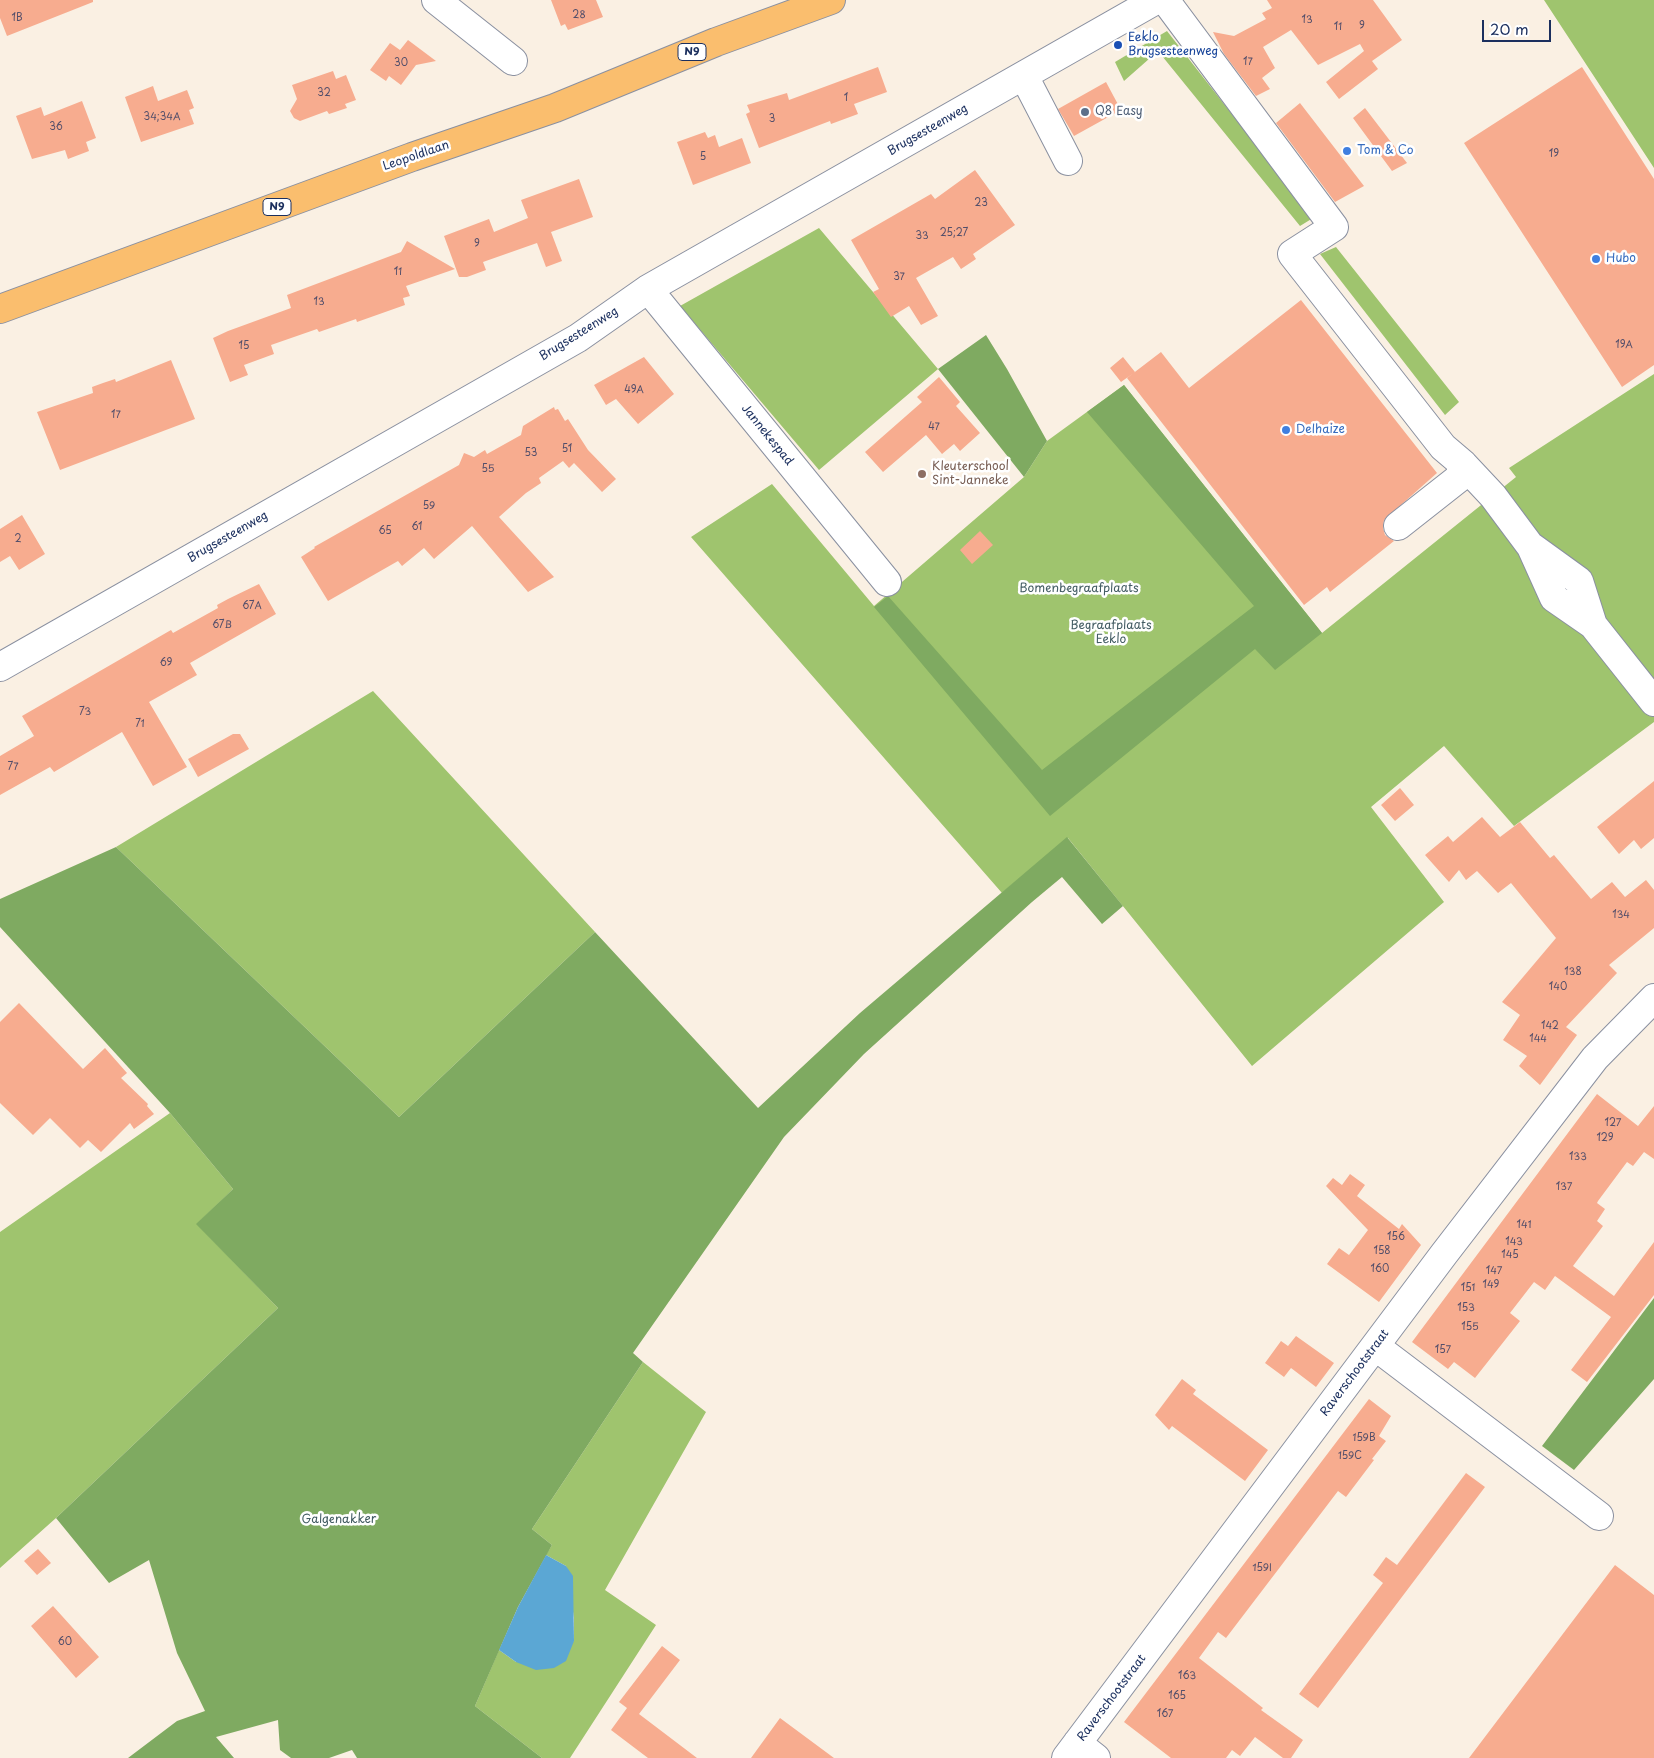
<!DOCTYPE html>
<html>
<head>
<meta charset="utf-8">
<style>
	body { margin:0 }
	#map { position:relative; width:1654px; height:1758px; overflow:hidden; background:#faf0e3; font-family:"Playpen Sans",sans-serif }
	canvas { display:block }
	.scale { position:absolute; left:1482px; top:20px; width:69px; height:22px; box-sizing:border-box; border:2px solid #1b2f5e; border-top:0; padding-left:6px; font-size:15px; line-height:18px; white-space:nowrap; color:#1b2f5e; -webkit-text-stroke:4px #fff; paint-order:stroke }
</style>
</head>
<body>
<div id="map">
<canvas width="1654" height="1758"></canvas>
<div class="scale">20 m</div>
</div>
<script>
const g = document.querySelector('canvas').getContext('2d');
g.lineJoin = 'round';
function fill(path, color) { g.fillStyle = color; g.fill(path, 'evenodd'); }
const shape = rows => new Path2D(rows.map(r => 'M' + r).join(''));
function strokePath(path, color, width, dash) { g.strokeStyle = color; g.lineWidth = width; g.lineCap = dash ? 'butt' : 'round'; g.setLineDash(dash || []); g.stroke(path); }
function write(font, color, halo, rows, align = 'center') {
  g.font = font + ' "Playpen Sans",sans-serif'; g.lineWidth = 5; g.setLineDash([]); g.textBaseline = 'middle'; g.strokeStyle = halo; g.fillStyle = color; for (const [text, x, y, turn = 0] of rows) {
    g.save(); g.translate(x, y); g.rotate((+turn || 0) * Math.PI / 180); g.textAlign = isNaN(turn) ? turn : align; if (halo) g.strokeText(text, 0, 0); g.fillText(text, 0, 0); g.restore();
  }
}
const green = shape([
	[1544,0,1654,0,1654,168],
	[1167,31,1313,218,1300,226,1158,51,1124,81,1115,62],
	[819,228,938,369,819,470,680,306],
	[1336,247,1459,402,1445,415,1320,254],
	[1654,374,1654,722,1514,826,1444,746,1371,807,1444,902,1252,1066,1068,838,1002,893,691,537,772,484,874,606,1024,477,1047,441,1124,385,1322,633,1516,477,1509,468],
	[373,691,595,932,399,1117,116,847],
	[170,1113,233,1189,197,1224,278,1308,56,1518,0,1568,0,1232],
	[643,1362,706,1412,605,1590,656,1625,570,1758,542,1758,475,1706,499,1650,516,1662,574,1641,574,1618,566,1566,546,1555,552,1545,532,1529]
]);
const forest = shape([
	[986,335,1007,369,1047,441,1024,477,938,369],
	[1124,385,1322,633,1275,670,1255,649,1050,816,874,607,888,596,1042,770,1254,606,1087,412],
	[1067,837,1123,906,1102,924,1062,877,1032,902,864,1054,784,1137,633,1353,643,1362,532,1529,552,1545,518,1607,475,1706,542,1758,357,1758,352,1750,329,1758,291,1758,280,1750,278,1720,216,1737,234,1758,128,1758,177,1721,205,1711,177,1653,149,1560,109,1583,56,1518,278,1308,196,1224,233,1189,170,1113,0,927,0,899,116,847,399,1117,595,932,758,1108,860,1013],
	[1654,1298,1654,1379,1574,1470,1542,1446]
]);
const water = shape([
	[546,1555,566,1566,573,1576,574,1641,566,1661,554,1668,536,1670,516,1662,499,1650,518,1607]
]);
const building = shape([
	[0,0,93,0,93,2,7,36,0,18],
	[551,0,596,0,603,17,568,30,565,24,561,26],
	[1267,0,1373,0,1402,40,1372,61,1378,69,1339,99,1326,82,1364,51,1360,44,1318,65,1291,30,1263,47,1275,68,1262,78,1270,89,1256,96,1224,54,1213,32,1234,36,1266,19,1262,13,1272,8],
	[408,40,436,61,416,65,401,85,389,76,386,81,370,70,390,43,400,50],
	[878,67,887,92,854,104,858,114,831,124,830,121,759,148,746,114,750,112,747,105,787,93,789,100],
	[1582,67,1654,179,1654,365,1622,387,1464,143],
	[333,71,336,79,346,75,356,100,345,104,347,108,329,114,327,111,300,121,294,118,290,111,297,99,292,85],
	[1106,82,1121,110,1074,136,1058,109],
	[153,86,158,101,187,90,194,108,189,110,194,124,141,142,125,97],
	[82,101,96,138,86,142,89,151,68,159,65,150,32,159,16,116,41,107,44,116],
	[1300,103,1364,186,1335,202,1276,123],
	[1365,108,1407,163,1392,171,1353,118],
	[705,132,708,138,715,135,719,147,742,138,751,163,693,185,677,142],
	[975,170,1015,225,973,254,976,259,961,269,953,257,916,278,938,316,921,325,909,306,891,317,873,292,879,289,851,240,931,194,935,199],
	[579,179,593,217,551,232,562,261,546,267,537,243,483,262,486,270,467,277,459,277,444,236,489,219,494,232,528,218,521,200],
	[407,241,455,269,406,286,410,296,403,298,405,305,357,322,356,319,319,332,317,329,271,345,274,354,244,365,248,375,230,382,213,338,228,331,291,308,287,295,401,252],
	[1301,300,1437,473,1384,520,1383,528,1385,535,1394,541,1330,592,1327,587,1304,605,1127,378,1161,352,1189,388],
	[644,357,674,394,638,424,616,399,606,405,594,385],
	[1123,357,1135,372,1121,382,1110,368],
	[171,360,195,419,60,470,37,412,93,393,92,387,103,383,115,379,116,382],
	[939,377,960,402,956,406,980,433,960,451,954,444,942,454,926,435,883,472,865,452,922,402,917,397],
	[554,407,555,410,558,409,565,421,568,419,588,450,616,479,602,492,574,463,569,468,563,461,539,478,541,483,526,493,499,517,554,577,528,592,472,526,434,559,424,548,402,566,398,561,328,601,301,557,315,548,314,547,459,465,464,453,474,457,485,450,487,454,521,435,523,426],
	[22,515,45,554,19,570,10,556,0,562,0,529],
	[980,531,993,545,972,564,960,550],
	[259,584,276,614,190,663,197,675,149,702,187,767,153,786,122,732,54,772,50,767,0,795,0,756,34,736,22,716,171,630,173,633,218,608,217,605,228,599],
	[233,734,240,734,249,749,198,777,188,759],
	[1654,781,1654,838,1641,849,1634,840,1619,854,1597,827],
	[1400,788,1414,805,1395,821,1381,805],
	[1482,817,1500,837,1520,822,1550,858,1554,855,1591,899,1612,882,1625,897,1646,880,1654,890,1654,928,1609,965,1617,973,1566,1027,1577,1035,1540,1085,1519,1066,1527,1056,1503,1040,1520,1015,1502,1002,1556,938,1511,883,1498,893,1477,871,1466,880,1459,870,1449,882,1425,855,1448,836,1453,842],
	[19,1003,83,1069,105,1048,127,1073,121,1078,148,1104,147,1106,154,1114,134,1129,130,1123,101,1152,88,1140,80,1148,50,1118,33,1135,0,1103,0,1022],
	[1597,1094,1638,1126,1654,1106,1654,1159,1644,1152,1633,1166,1627,1162,1598,1201,1597,1203,1605,1209,1597,1221,1603,1226,1573,1266,1614,1296,1654,1242,1654,1295,1587,1382,1571,1370,1611,1317,1555,1276,1545,1290,1534,1282,1510,1313,1520,1321,1475,1378,1454,1362,1448,1369,1412,1342],
	[1350,1174,1365,1185,1357,1196,1399,1229,1402,1224,1421,1245,1379,1302,1327,1264,1339,1248,1349,1255,1368,1230,1326,1186,1333,1178,1342,1185],
	[1296,1336,1334,1363,1316,1387,1291,1368,1284,1377,1265,1363,1281,1341,1288,1346],
	[1182,1379,1196,1390,1193,1394,1268,1450,1245,1481,1172,1426,1169,1430,1155,1415],
	[1369,1399,1391,1416,1379,1436,1386,1441,1372,1459,1374,1460,1346,1497,1338,1491,1226,1638,1218,1632,1199,1658,1263,1708,1261,1710,1303,1740,1291,1758,1283,1758,1255,1737,1240,1756,1232,1750,1226,1758,1171,1758,1124,1722],
	[1466,1473,1485,1487,1318,1708,1299,1694,1383,1583,1373,1575,1386,1557,1397,1565],
	[38,1549,51,1563,37,1575,24,1561],
	[1615,1565,1654,1595,1654,1758,1469,1758],
	[53,1606,99,1657,76,1678,31,1626],
	[662,1646,680,1660,639,1714,697,1758,648,1758,611,1730,627,1708,619,1702],
	[780,1718,834,1758,751,1758]
]);
const minor = shape([
	[436,0,513,61],
	[1165,0,1334,227,1292,254,1443,447,1463,464,1493,496,1531,547,1554,598,1593,625,1654,702],
	[1024,76,1068,161],
	[648,289,887,582],
	[1398,526,1459,478,1463,464],
	[1532,547,1579,581,1593,625],
	[0,667,578,338,648,289,1156,0],
	[1375,1346,1599,1516],
	[1077,1743,1096,1758],
	[1066,1758,1444,1254,1595,1058,1654,998]
]);
const major = shape([
	[0,309,412,157,555,108,716,42,831,0]
]);
const markers = [
	[1118,45,5,"#1a4fb4"],
	[1085,112,5,"#5c6f8a"],
	[1347,151,5,"#3f7fe0"],
	[1596,259,5,"#3f7fe0"],
	[1286,430,5,"#3f7fe0"],
	[922,474,5,"#8d6e63"]
];
const numberNames = [
	["28",579,15],
	["1B",17,18],
	["13",1307,20],
	["9",1362,26],
	["11",1338,27],
	["17",1248,62],
	["30",401,63],
	["32",324,93],
	["1",846,98],
	["34;34A",162,117],
	["3",772,119],
	["36",56,127],
	["19",1554,154],
	["5",703,157],
	["23",981,203],
	["25;27",954,233],
	["33",922,236],
	["9",477,244],
	["11",398,272],
	["37",899,277],
	["13",319,302],
	["19A",1624,345],
	["15",244,346],
	["49A",634,390],
	["17",116,415],
	["47",934,427],
	["51",567,449],
	["53",531,453],
	["55",488,469],
	["59",429,506],
	["61",417,527],
	["65",385,531],
	["2",18,539],
	["67A",252,606],
	["67B",222,625],
	["69",166,663],
	["73",85,712],
	["71",140,724],
	["77",13,767],
	["134",1621,915],
	["138",1573,972],
	["140",1558,987],
	["142",1550,1026],
	["144",1538,1039],
	["127",1613,1123],
	["129",1605,1138],
	["133",1578,1157],
	["137",1564,1187],
	["141",1524,1225],
	["156",1396,1237],
	["143",1514,1242],
	["158",1382,1251],
	["145",1510,1255],
	["160",1380,1269],
	["147",1494,1271],
	["149",1491,1285],
	["151",1468,1288],
	["153",1466,1308],
	["155",1470,1327],
	["157",1443,1350],
	["159B",1364,1438],
	["159C",1350,1456],
	["159I",1262,1568],
	["60",65,1642],
	["163",1187,1676],
	["165",1177,1696],
	["167",1165,1714]
];
const shields = [
	[692,52,28],
	[277,207,28]
];
const shieldNames = [
	["N9",692,52],
	["N9",277,207]
];
const transitNames = [
	["Eeklo",1128,38],
	["Brugsesteenweg",1128,52]
];
const serviceNames = [
	["Q8 Easy",1095,112]
];
const streetNames = [
	["Brugsesteenweg",928,130,-30],
	["Leopoldlaan",416,156,-19],
	["Brugsesteenweg",579,334,-32],
	["Jannekespad",767,435,51],
	["Brugsesteenweg",228,537,-30],
	["Raverschootstraat",1355,1373,-53],
	["Raverschootstraat",1112,1698,-53]
];
const shopNames = [
	["Tom & Co",1357,151],
	["Hubo",1606,259],
	["Delhaize",1296,430]
];
const educationNames = [
	["Kleuterschool",932,467],
	["Sint-Janneke",932,481]
];
const parkNames = [
	["Bomenbegraafplaats",1079,589],
	["Begraafplaats",1111,626],
	["Eeklo",1111,640],
	["Galgenakker",339,1520]
];
fill(green, '#9fc46e');
fill(forest, '#7faa61');
fill(water, '#5ba7d4');
fill(building, '#f7ac8f');
strokePath(minor, '#8a90a0', 30);
strokePath(major, '#8a90a0', 30);
strokePath(minor, '#fff', 28);
strokePath(major, '#fabe6e', 28);
for (const [x, y, r, color] of markers) { const dot = new Path2D(); dot.arc(x, y, r, 0, 2 * Math.PI); g.fillStyle = color; g.fill(dot); strokePath(dot, '#fff', 2); }
write('10px', '#524e6a', null, numberNames);
for (const [x, y, w] of shields) { const box = new Path2D(); box.roundRect(x - w / 2, y - 8.5, w, 17, 4); g.fillStyle = '#fff'; g.fill(box); strokePath(box, '#1b2f5e', 1); }
write('bold 11px', '#1b2f5e', null, shieldNames);
write('12px', '#164399', '#fff', transitNames, 'left');
write('12px', '#4e5e75', '#fff', serviceNames, 'left');
write('12px', '#1b2f5e', '#fff', streetNames);
write('12px', '#366cbe', '#fff', shopNames, 'left');
write('12px', '#785e54', '#fff', educationNames, 'left');
write('12px', '#435c63', '#fff', parkNames);
</script>
</body>
</html>
